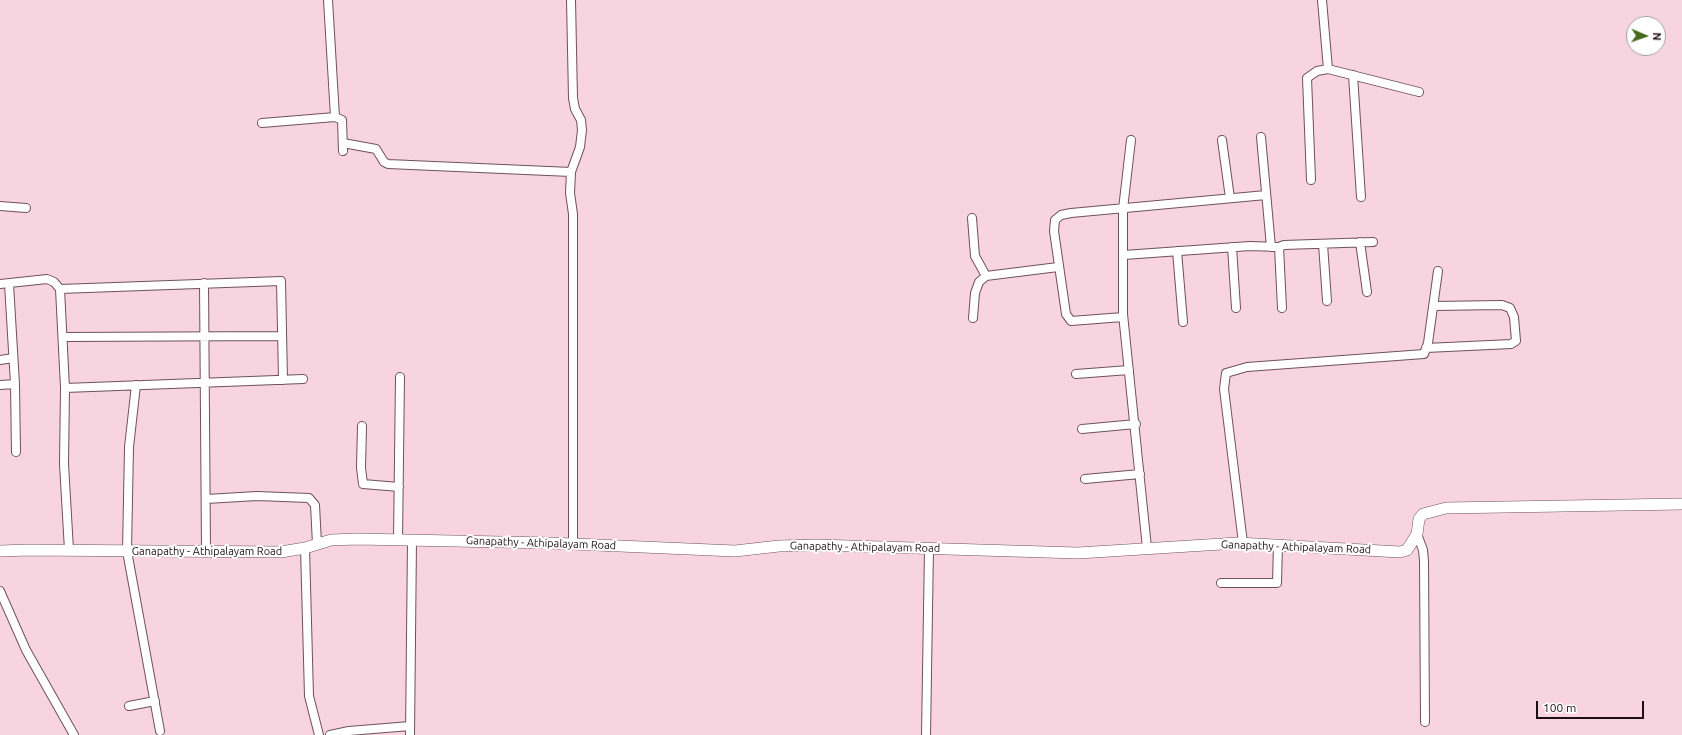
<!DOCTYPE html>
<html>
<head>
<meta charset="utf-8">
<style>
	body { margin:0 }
	#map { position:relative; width:1682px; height:735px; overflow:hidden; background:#f7d4e0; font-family:Ubuntu,sans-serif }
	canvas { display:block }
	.north { position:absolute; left:1626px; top:16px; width:40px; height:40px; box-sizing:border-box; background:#fff; border:1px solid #a49fa1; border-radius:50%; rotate:92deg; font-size:11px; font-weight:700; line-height:16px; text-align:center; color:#1b0f13 }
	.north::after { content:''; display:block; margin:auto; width:14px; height:18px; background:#466920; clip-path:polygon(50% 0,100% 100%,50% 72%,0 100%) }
	.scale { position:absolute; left:1536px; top:701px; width:108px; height:18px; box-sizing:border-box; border:2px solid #1b0f13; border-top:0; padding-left:5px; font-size:12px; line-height:14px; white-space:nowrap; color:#1b0f13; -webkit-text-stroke:3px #fff; paint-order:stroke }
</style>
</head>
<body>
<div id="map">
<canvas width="1682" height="735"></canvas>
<div class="north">N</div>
<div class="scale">100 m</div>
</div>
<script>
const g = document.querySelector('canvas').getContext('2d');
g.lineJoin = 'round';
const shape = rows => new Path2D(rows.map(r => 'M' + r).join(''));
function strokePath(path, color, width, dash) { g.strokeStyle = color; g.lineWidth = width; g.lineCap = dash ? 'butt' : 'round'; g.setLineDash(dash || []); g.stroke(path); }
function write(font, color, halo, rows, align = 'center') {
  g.font = font + ' Ubuntu,sans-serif'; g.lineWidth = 4; g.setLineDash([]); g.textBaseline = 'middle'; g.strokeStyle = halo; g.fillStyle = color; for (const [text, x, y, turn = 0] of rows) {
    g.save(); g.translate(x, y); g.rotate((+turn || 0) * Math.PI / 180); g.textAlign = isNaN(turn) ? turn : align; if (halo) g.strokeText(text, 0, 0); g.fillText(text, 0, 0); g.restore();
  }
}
const minor = shape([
	[328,0,335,117],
	[571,0,573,98,575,109,581,120,582,130,580,147,571,172,570,193,573,214,573,544],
	[1322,0,1328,69,1419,92],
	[1353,75,1361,197],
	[262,123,335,117,342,120,343,151],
	[1261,137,1271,247],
	[1131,140,1123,209,1123,314,1147,548],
	[1222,140,1230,198],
	[343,143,376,149,384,162,388,164,571,172],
	[1311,180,1307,78,1317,71,1328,69],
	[0,206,26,208],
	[972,218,975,256,986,276,1058,267],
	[1360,242,1367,292],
	[1323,244,1327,301],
	[1232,247,1236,308],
	[1279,247,1282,308],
	[1177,251,1183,322],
	[1124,255,1250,246,1279,247,1284,245,1373,242],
	[204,283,206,551],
	[0,284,47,279,54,282,60,289,65,388,64,464,69,550],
	[9,284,15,384,16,452],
	[60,289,281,281,283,380],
	[1123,317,1071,321,1066,314,1054,231,1055,220,1061,215,1071,213,1266,195],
	[973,318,975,293,979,282,986,276],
	[63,337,282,336],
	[1426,348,1511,344,1516,341,1514,317,1510,308,1502,305,1433,306],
	[0,360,13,358],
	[1076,374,1129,370],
	[0,385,15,384],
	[136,385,129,447,127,551,160,731],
	[65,388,303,379],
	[362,426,361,468,363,484,399,487],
	[1082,429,1136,424],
	[1085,479,1140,474],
	[206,499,257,496,309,498,315,505,317,544],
	[1417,534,1423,550,1424,561,1425,722],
	[398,540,400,377],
	[1243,543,1224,389,1226,373,1247,367,1424,354,1428,343,1438,271],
	[305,548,309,696,319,735],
	[1221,583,1277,583,1278,545],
	[0,591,26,650,74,735],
	[129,706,155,701],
	[330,735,349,731,410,726],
	[410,735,412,540],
	[926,735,929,548]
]);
const secondary = shape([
	[0,551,29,550,281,552,305,548,331,540,357,539,550,543,735,551,779,546,817,545,1078,553,1238,543,1400,552,1407,550,1417,534,1419,519,1423,514,1446,508,1682,504]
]);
const streetNames = [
	["Ganapathy - Athipalayam Road",541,543,2],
	["Ganapathy - Athipalayam Road",865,547,1],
	["Ganapathy - Athipalayam Road",1296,547,2],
	["Ganapathy - Athipalayam Road",207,551]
];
strokePath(minor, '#6f515c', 10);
strokePath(secondary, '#6f515c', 12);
strokePath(minor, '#fff', 8);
strokePath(secondary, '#fff', 11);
write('11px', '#1b0f13', '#fff', streetNames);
</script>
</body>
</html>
